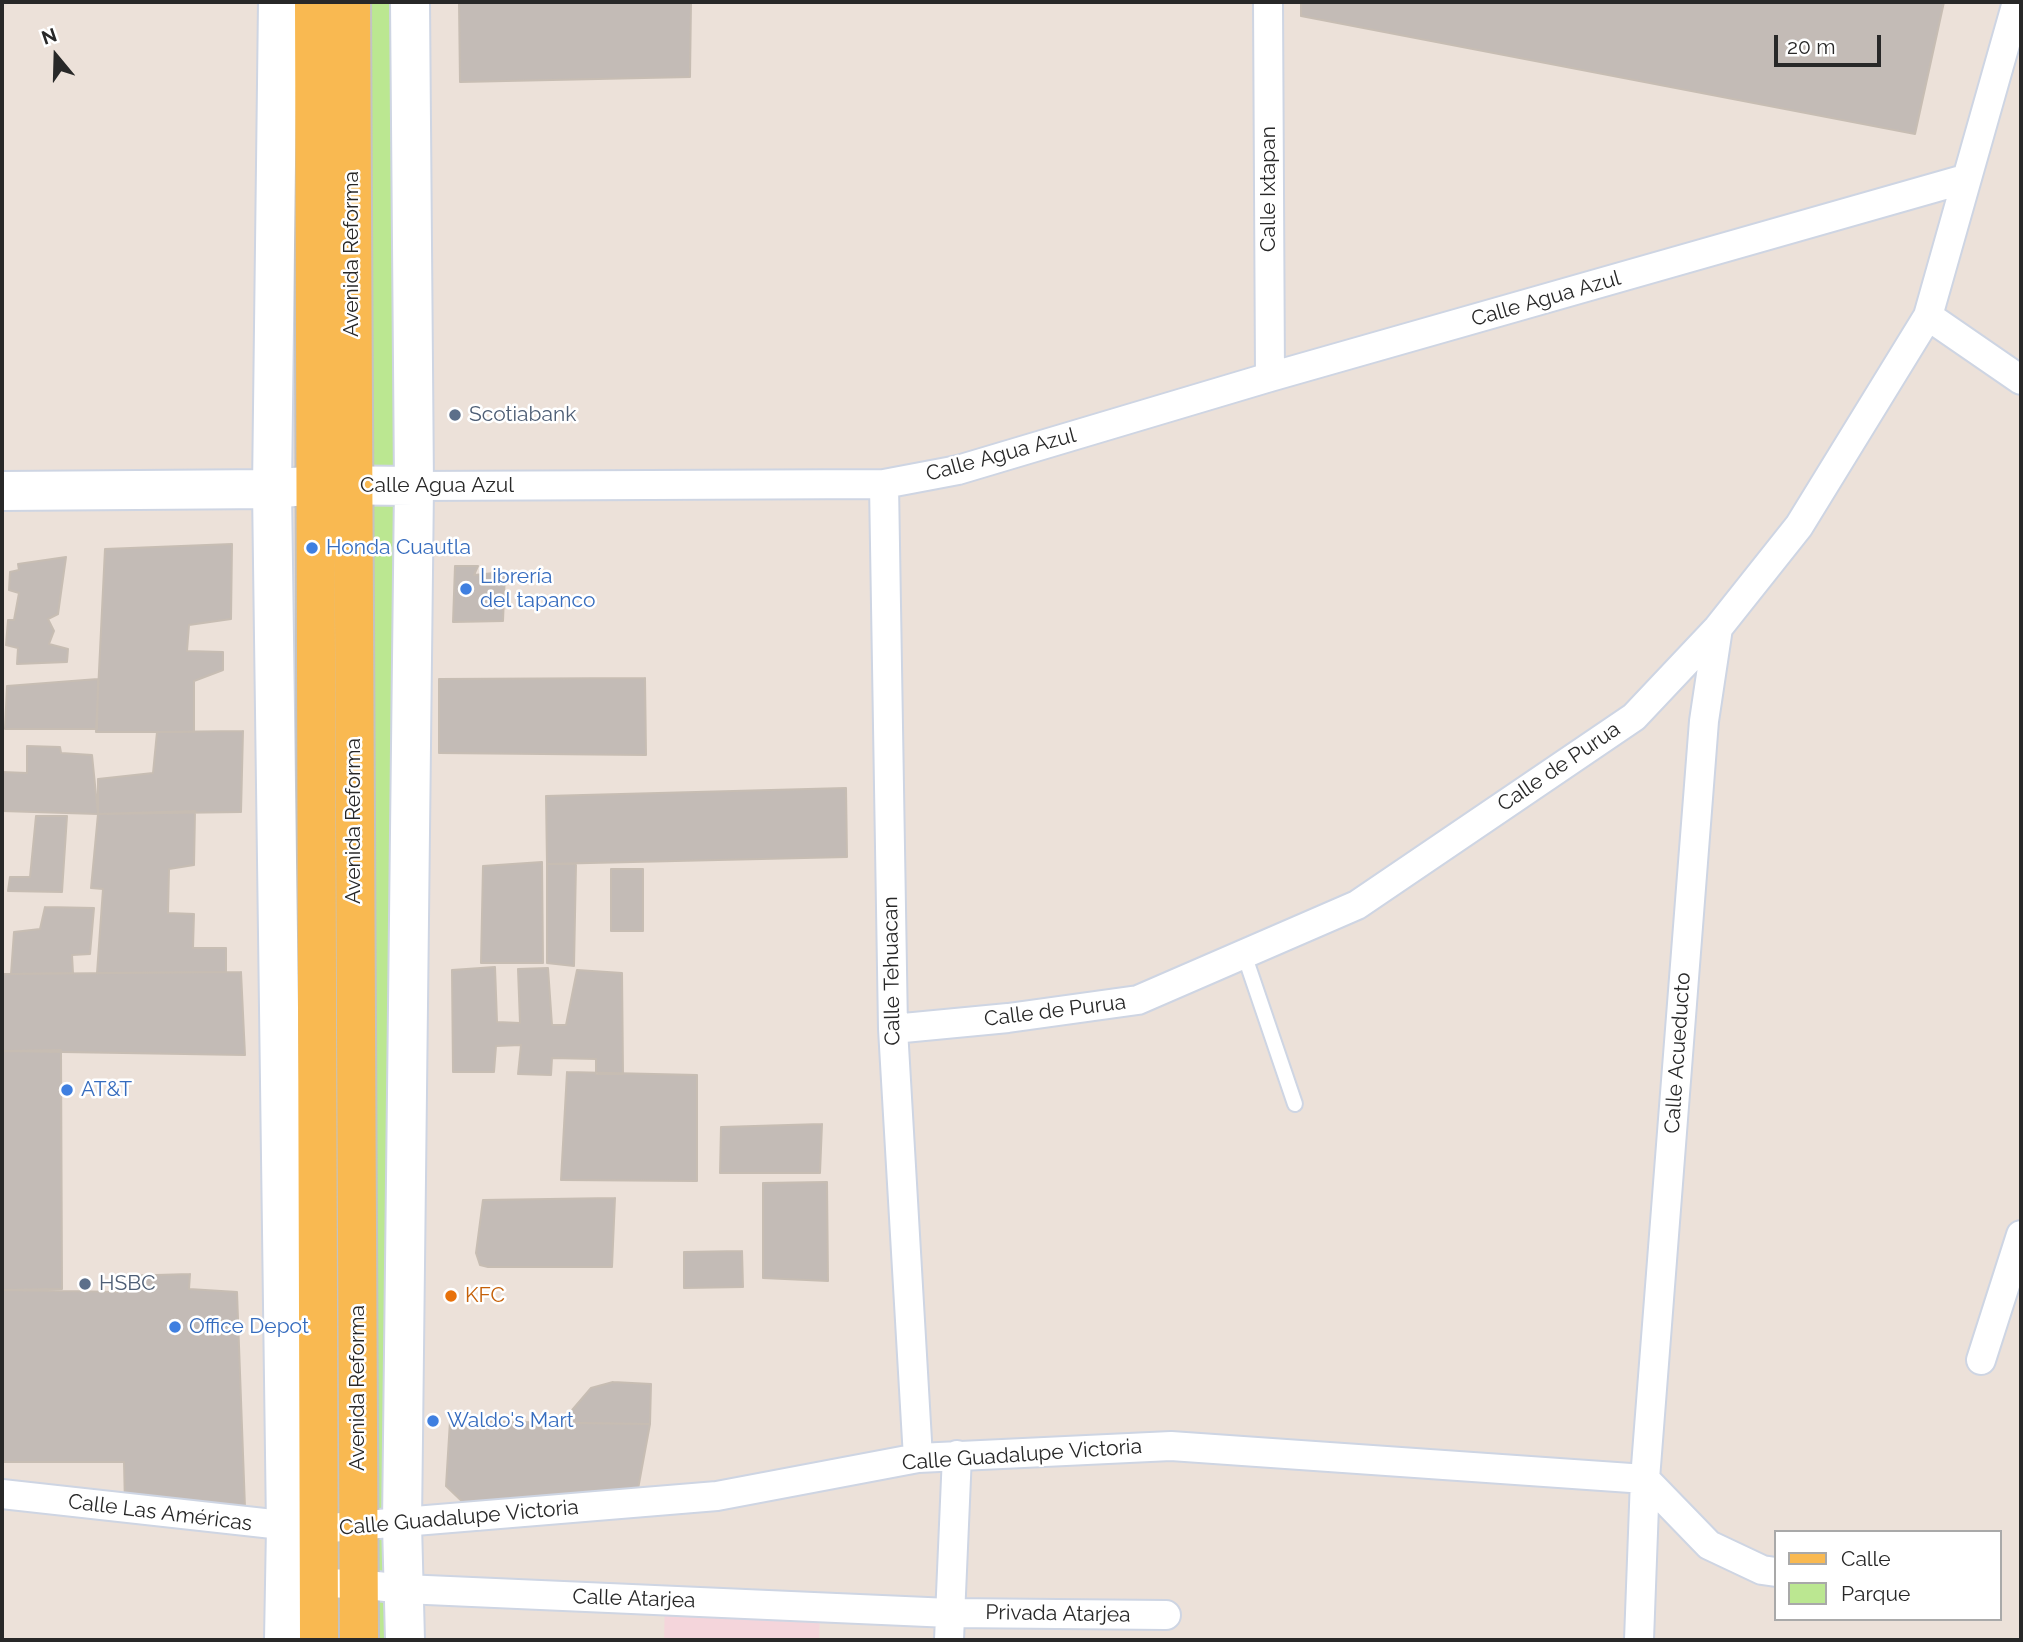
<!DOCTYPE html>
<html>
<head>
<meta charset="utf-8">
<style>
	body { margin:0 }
	#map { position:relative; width:2023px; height:1642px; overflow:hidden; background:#ece1d9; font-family:Raleway,sans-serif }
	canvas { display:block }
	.frame { position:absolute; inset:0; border:4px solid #282828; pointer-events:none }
	.legend { position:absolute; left:1774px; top:1530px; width:228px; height:91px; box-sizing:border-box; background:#fff; border:2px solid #a9a9a9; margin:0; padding:9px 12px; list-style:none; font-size:21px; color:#282828 }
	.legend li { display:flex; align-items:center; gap:14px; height:35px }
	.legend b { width:35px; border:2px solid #a9a9a9 }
	.north { position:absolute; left:21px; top:21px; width:70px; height:70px; -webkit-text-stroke:5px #fff; paint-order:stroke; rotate:341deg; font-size:19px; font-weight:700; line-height:28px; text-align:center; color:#282828 }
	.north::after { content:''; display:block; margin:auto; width:24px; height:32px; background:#282828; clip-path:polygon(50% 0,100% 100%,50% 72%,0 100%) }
	.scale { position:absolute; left:1774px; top:35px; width:107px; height:32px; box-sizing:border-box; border:4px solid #282828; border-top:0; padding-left:9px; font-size:21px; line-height:24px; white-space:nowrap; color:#282828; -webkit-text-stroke:5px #fff; paint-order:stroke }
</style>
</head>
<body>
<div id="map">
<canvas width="2023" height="1642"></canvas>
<div class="frame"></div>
<ul class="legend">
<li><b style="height:9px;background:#f9b951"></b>Calle</li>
<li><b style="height:19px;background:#bbe791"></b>Parque</li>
</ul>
<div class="north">N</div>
<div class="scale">20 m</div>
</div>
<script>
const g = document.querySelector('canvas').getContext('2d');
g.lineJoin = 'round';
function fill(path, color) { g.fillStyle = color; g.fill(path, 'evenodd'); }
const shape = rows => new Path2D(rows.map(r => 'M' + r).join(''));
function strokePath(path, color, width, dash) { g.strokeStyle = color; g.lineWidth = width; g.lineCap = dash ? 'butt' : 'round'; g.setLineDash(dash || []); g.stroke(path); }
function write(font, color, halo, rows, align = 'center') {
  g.font = font + ' Raleway,sans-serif'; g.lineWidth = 5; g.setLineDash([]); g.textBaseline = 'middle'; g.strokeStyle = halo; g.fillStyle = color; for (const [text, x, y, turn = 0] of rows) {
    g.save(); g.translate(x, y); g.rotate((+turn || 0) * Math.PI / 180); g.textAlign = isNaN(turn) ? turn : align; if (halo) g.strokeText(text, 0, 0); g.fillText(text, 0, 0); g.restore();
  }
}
const medical = shape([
	[665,1601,820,1607,819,1640,664,1640]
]);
const green = shape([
	[351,2,410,2,405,1640,359,1640]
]);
const building = shape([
	[459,2,691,2,690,77,460,82,459,2],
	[1301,2,1944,2,1915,134,1301,16,1301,2],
	[232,544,231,619,189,625,187,651,223,652,223,670,194,681,194,732,96,732,105,549,232,544],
	[66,557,58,614,48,619,54,631,49,644,68,649,67,662,17,664,18,648,6,645,8,620,14,620,19,593,9,590,10,572,19,570,18,564,66,557],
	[455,566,478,566,474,575,505,572,503,621,453,622,455,566],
	[645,678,646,755,439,753,439,679,645,678],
	[98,679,97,729,5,729,7,686,98,679],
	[243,731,241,812,98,814,98,779,153,773,157,732,243,731],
	[27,746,60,747,61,753,92,755,98,814,2,811,2,772,27,773,27,746],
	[846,788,847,857,547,864,546,796,846,788],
	[195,811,194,865,169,869,168,913,194,914,193,948,226,948,226,972,97,973,103,889,91,888,98,814,195,811],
	[36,816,67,816,62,892,8,891,10,877,30,877,36,816],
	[542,862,543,963,481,963,483,866,542,862],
	[547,864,576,864,574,966,547,963,547,864],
	[611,869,643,869,643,931,611,931,611,869],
	[45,907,94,908,90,954,72,955,73,973,11,974,14,932,40,929,45,907],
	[495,967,497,1022,520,1023,518,969,548,968,552,1025,566,1025,577,970,622,973,623,1074,596,1074,596,1059,552,1058,551,1075,518,1074,521,1045,496,1046,494,1072,453,1072,452,970,495,967],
	[241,972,245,1055,2,1051,2,974,241,972],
	[61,1050,62,1289,2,1290,2,1051,61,1050],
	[567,1072,697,1075,697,1181,561,1180,567,1072],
	[822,1124,820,1173,720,1173,721,1127,822,1124],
	[827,1182,828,1281,763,1278,763,1183,827,1182],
	[615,1198,612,1267,488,1267,480,1265,476,1253,483,1200,615,1198],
	[742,1251,743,1287,684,1288,684,1252,742,1251],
	[190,1274,189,1289,237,1292,245,1508,125,1505,124,1462,2,1462,2,1290,121,1292,123,1276,190,1274],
	[613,1382,651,1384,650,1424,561,1423,591,1388,613,1382],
	[450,1421,650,1424,638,1489,470,1509,446,1486,450,1421]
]);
const lane = shape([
	[1244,954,1295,1104]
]);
const street = shape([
	[1268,2,1270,377],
	[1928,316,2021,380],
	[884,484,893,1029,918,1458],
	[414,486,884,484,958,470,1270,377,1965,179],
	[893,1029,1008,1018,1138,1000,1357,905,1634,717,1718,628,1799,526,1928,316,2017,2],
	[1981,1360,2021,1235],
	[1645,1479,1709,1545,1762,1570,1776,1572],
	[2,1494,318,1529,717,1496,918,1458,1171,1446,1645,1479],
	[318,1583,358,1584,404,1589,950,1613,1166,1615],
	[949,1640,957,1455],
	[1639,1640,1645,1479,1704,721,1718,628]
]);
const secondary = shape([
	[278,2,272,489,286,1527,284,1640],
	[2,491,272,489,316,485,414,486],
	[405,1640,402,1524,414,486,410,2]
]);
const primary = shape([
	[314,2,319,1640],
	[351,2,359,1640]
]);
const markers = [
	[455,415,7,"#5c6f8a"],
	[312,548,7,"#3f7fe0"],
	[466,589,7,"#3f7fe0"],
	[67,1090,7,"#3f7fe0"],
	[85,1284,7,"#5c6f8a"],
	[451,1296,7,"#e8710a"],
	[175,1327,7,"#3f7fe0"],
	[433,1421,7,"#3f7fe0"]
];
const streetNames = [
	["Calle Ixtapan",1269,189,-90],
	["Avenida Reforma",352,254,-90],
	["Calle Agua Azul",1546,299,-16],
	["Calle Agua Azul",1001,455,-15],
	["Calle Agua Azul",437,486],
	["Calle de Purua",1559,767,-34],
	["Avenida Reforma",354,821,-90],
	["Calle Tehuacan",892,971,-91],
	["Calle de Purua",1055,1011,-7],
	["Calle Acueducto",1678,1053,-86],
	["Avenida Reforma",358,1388,-90],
	["Calle Guadalupe Victoria",1022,1455,-4],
	["Calle Las Américas",160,1513,7],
	["Calle Guadalupe Victoria",459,1518,-5],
	["Calle Atarjea",634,1599,2],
	["Privada Atarjea",1058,1614,1]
];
const serviceNames = [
	["Scotiabank",469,415],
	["HSBC",99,1284]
];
const shopNames = [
	["Honda Cuautla",326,548],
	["Librería",480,577],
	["del tapanco",480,601],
	["AT&T",81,1090],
	["Office Depot",189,1327],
	["Waldo's Mart",447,1421]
];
const foodNames = [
	["KFC",465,1296]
];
fill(medical, '#f4d5db');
fill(green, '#bbe791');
fill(building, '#c3bbb6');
strokePath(building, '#c7bdb3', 2);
strokePath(lane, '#ced5e3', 18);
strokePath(street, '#ced5e3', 32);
strokePath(secondary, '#ced5e3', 42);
strokePath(primary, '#c3c3c3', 42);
strokePath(lane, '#fff', 14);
strokePath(street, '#fff', 28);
strokePath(secondary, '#fff', 38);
strokePath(primary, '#f9b951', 38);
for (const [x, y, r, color] of markers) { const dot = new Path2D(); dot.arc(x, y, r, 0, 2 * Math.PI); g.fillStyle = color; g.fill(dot); strokePath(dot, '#fff', 2.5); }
write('21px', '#282828', '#fff', streetNames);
write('21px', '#4e5e75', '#fff', serviceNames, 'left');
write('21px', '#366cbe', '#fff', shopNames, 'left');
write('21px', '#c56008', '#fff', foodNames, 'left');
</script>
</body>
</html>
